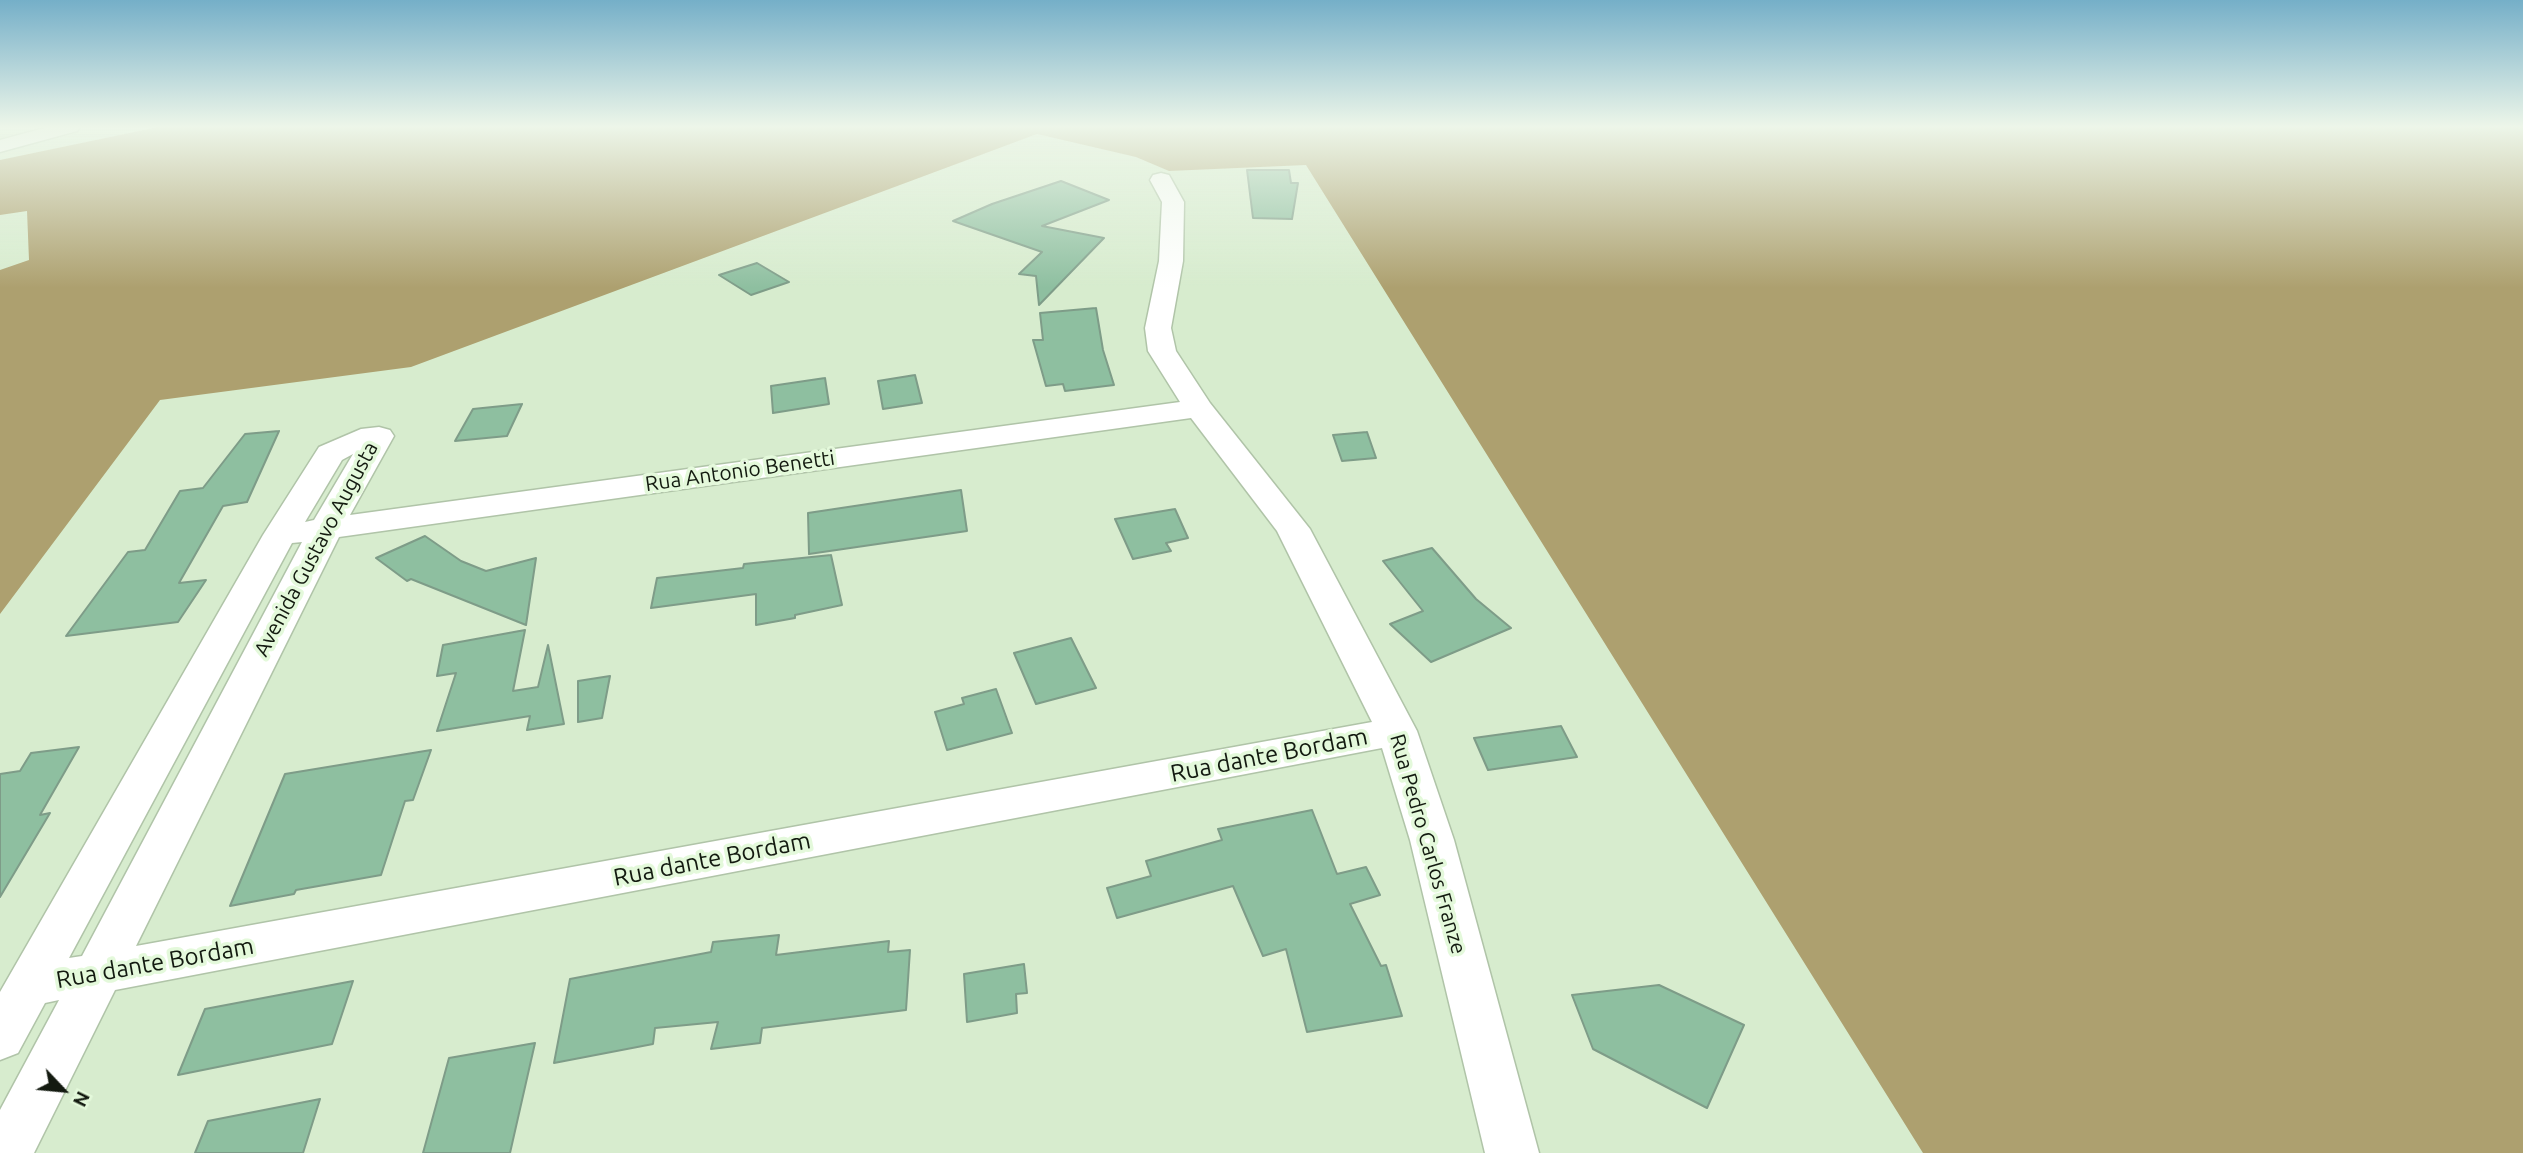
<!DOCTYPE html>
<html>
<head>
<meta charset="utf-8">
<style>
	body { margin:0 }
	#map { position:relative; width:2523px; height:1153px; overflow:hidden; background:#d7ecce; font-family:Ubuntu,sans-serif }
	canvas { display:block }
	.north { position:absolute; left:28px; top:1055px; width:70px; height:70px; -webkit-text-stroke:5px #e4f9db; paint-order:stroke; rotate:116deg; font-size:19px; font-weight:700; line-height:28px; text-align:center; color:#131a10 }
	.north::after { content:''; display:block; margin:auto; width:24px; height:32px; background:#131a10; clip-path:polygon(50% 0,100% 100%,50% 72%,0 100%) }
</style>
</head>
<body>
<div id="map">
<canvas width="2523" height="1153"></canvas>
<div class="north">N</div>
</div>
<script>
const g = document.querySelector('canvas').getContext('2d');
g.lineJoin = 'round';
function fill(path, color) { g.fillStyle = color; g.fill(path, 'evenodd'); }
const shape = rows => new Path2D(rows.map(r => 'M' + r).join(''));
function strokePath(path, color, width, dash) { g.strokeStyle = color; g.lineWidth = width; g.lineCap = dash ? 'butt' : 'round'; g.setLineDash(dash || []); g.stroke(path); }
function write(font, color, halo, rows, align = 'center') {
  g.font = font + ' Ubuntu,sans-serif'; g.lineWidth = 7; g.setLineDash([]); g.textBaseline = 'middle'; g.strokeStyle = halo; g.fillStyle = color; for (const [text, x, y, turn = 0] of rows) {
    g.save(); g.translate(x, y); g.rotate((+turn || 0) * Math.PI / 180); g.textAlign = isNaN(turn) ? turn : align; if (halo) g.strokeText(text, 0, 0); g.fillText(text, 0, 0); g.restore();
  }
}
const forest = shape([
	[158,127,2523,127,2523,1153,1923,1153,1306,165,1169,171,1136,157,1037,134,411,367,160,400,0,614,0,270,29,260,27,211,0,215,0,160]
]);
const building = shape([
	[1247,170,1289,170,1291,183,1298,183,1292,219,1253,218,1247,170],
	[1061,181,1109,200,1042,226,1104,238,1039,305,1036,276,1019,274,1042,252,953,221,992,204,1061,181],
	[757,263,789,282,751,295,719,275,757,263],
	[1096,308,1103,350,1114,385,1065,391,1063,384,1046,386,1033,340,1043,340,1040,313,1096,308],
	[915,375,922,403,883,409,878,381,915,375],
	[825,378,829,404,773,413,771,386,825,378],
	[522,404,507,436,455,441,473,409,522,404],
	[279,431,247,502,223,506,179,583,206,580,178,622,66,636,128,552,145,550,180,491,203,488,245,434,279,431],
	[1367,432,1376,458,1342,461,1333,435,1367,432],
	[961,490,967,531,809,554,808,513,961,490],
	[1175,509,1188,538,1166,543,1171,551,1133,559,1115,519,1175,509],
	[425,536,461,561,486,571,536,558,526,625,411,579,407,581,376,558,425,536],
	[1432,548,1476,599,1511,628,1431,662,1390,624,1423,611,1383,561,1432,548],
	[831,555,842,605,795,615,795,618,756,625,756,594,651,608,657,578,743,568,744,564,831,555],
	[525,630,513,691,538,687,548,645,564,724,527,730,530,716,437,731,456,673,437,676,443,645,525,630],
	[1071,638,1096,688,1036,704,1014,653,1071,638],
	[610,676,602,718,578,722,578,681,610,676],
	[996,689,1012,733,947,750,935,712,964,704,962,698,996,689],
	[1561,726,1577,757,1488,770,1474,738,1561,726],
	[79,747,40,815,50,813,0,897,0,774,20,771,31,753,79,747],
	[431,750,413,800,405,801,381,875,296,890,294,894,230,906,285,774,431,750],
	[1312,810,1337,874,1366,867,1380,895,1350,904,1381,966,1386,965,1402,1016,1307,1032,1286,949,1263,956,1233,886,1117,918,1107,888,1151,876,1146,861,1222,840,1218,829,1312,810],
	[779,935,776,955,889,941,888,952,910,950,906,1010,762,1028,760,1043,711,1049,718,1022,655,1028,653,1044,554,1063,570,979,711,952,713,942,779,935],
	[1024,964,1027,993,1016,994,1017,1013,967,1022,964,974,1024,964],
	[353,981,332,1044,178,1075,205,1009,353,981],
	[1659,985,1744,1025,1707,1108,1593,1049,1572,995,1659,985],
	[535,1043,510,1153,423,1153,449,1058,535,1043],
	[320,1099,303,1153,195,1153,208,1121,320,1099]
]);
const street = shape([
	[48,127,80,127,77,131,0,152,0,140,48,127],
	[1161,173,1169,175,1184,202,1183,261,1171,328,1176,351,1210,403,1310,529,1417,731,1454,840,1539,1153,1485,1153,1410,840,1382,748,115,990,34,1153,0,1153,0,1110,59,1000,45,1003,18,1053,0,1060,0,992,263,535,319,447,361,429,379,427,390,430,394,436,350,515,1180,402,1148,351,1145,328,1159,261,1162,202,1150,180,1153,175,1161,173],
	[1191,418,1277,531,1372,722,136,946,339,537,1191,418],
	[353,454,314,520,305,522,342,460,353,454],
	[302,542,82,956,69,958,292,543,302,542]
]);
const streetNames = [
	["Rua Antonio Benetti",740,471,-8],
	["Avenida Gustavo Augusta",316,549,-62],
	["Rua Pedro Carlos Franze",1428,844,74]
];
const nearStreetnames = [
	["Rua dante Bordam",1269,755,-11],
	["Rua dante Bordam",712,859,-11],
	["Rua dante Bordam",155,963,-10]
];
fill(forest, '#ada06f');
fill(building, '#8ebfa0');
strokePath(building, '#7e9c88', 2);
strokePath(street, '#b0c4a8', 3);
fill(street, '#fff');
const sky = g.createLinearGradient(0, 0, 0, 288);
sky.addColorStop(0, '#75afc8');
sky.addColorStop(0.44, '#edf6e9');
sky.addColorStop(1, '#edf6e900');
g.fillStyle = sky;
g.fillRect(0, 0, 2523, 288);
write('21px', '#131a10', '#e4f9db', streetNames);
write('24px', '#131a10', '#e4f9db', nearStreetnames);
</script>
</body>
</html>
